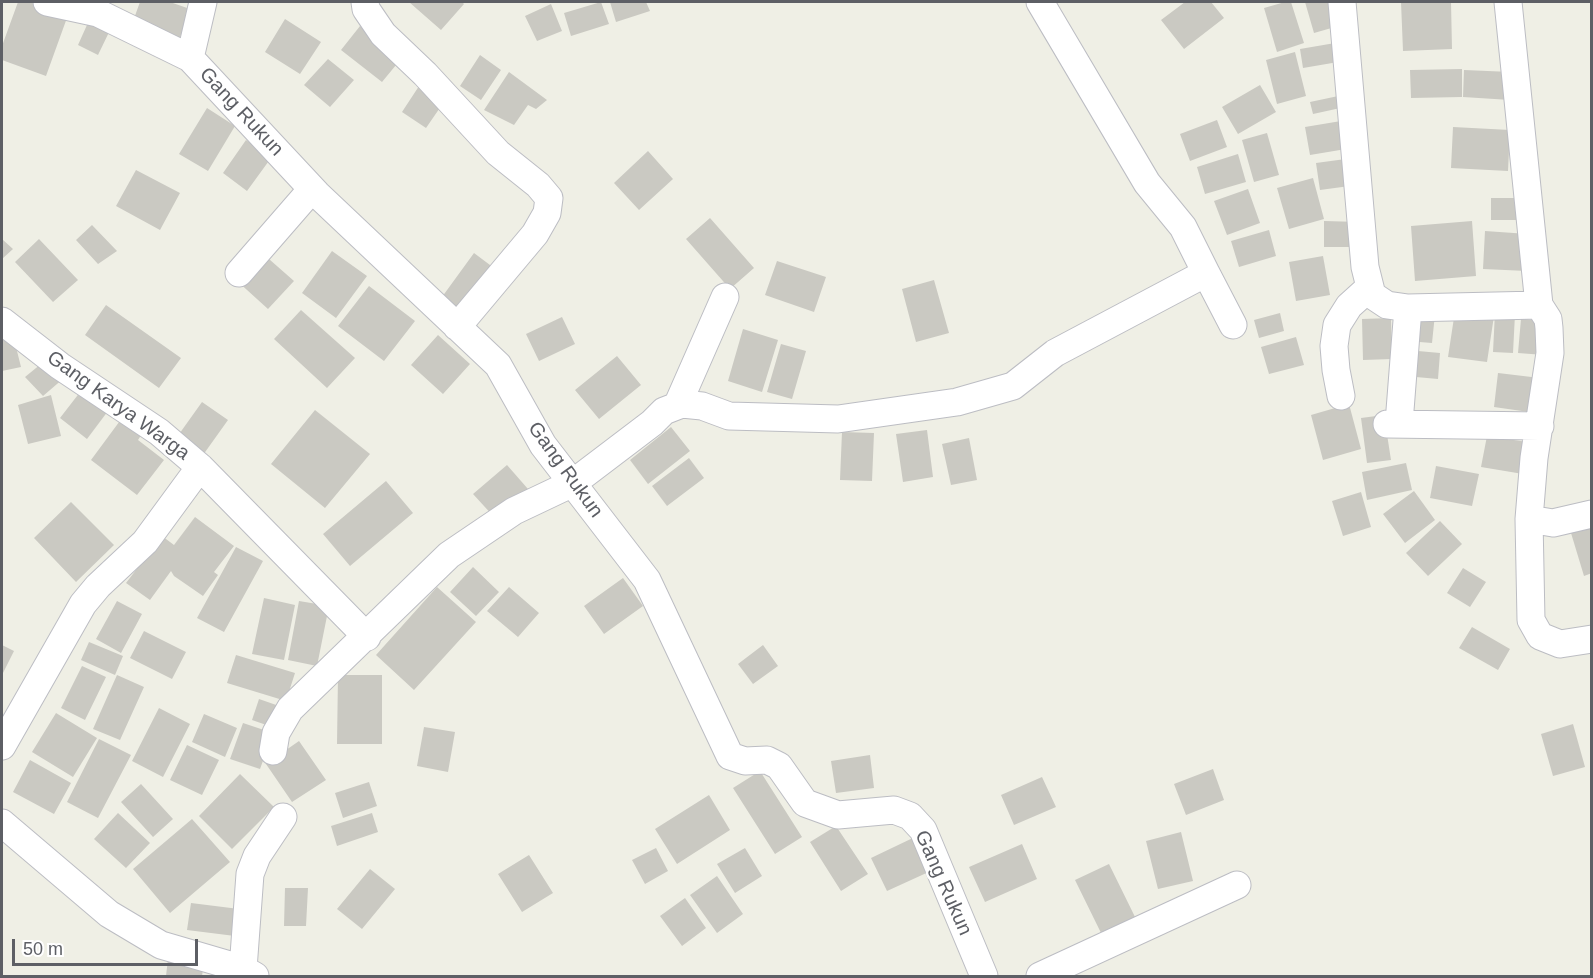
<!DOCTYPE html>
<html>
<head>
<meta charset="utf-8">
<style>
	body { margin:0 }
	#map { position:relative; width:1593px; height:978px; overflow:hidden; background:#efefe5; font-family:Arial,sans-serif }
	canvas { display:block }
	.frame { position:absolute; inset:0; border:3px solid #5d5f65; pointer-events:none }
	.scale { position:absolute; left:12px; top:939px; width:186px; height:27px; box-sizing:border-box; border:3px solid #5d5f65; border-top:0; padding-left:8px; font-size:18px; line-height:21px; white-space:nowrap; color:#5d5f65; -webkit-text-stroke:4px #fff; paint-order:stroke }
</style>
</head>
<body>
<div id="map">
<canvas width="1593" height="978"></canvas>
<div class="frame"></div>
<div class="scale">50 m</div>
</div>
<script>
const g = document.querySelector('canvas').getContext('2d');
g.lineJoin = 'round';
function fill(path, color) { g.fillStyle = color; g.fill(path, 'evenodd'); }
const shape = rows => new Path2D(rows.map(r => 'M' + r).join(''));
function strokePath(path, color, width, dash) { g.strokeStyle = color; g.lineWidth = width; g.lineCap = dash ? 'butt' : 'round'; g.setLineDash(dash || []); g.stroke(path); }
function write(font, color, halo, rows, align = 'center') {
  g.font = font + ' Arial,sans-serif'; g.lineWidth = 5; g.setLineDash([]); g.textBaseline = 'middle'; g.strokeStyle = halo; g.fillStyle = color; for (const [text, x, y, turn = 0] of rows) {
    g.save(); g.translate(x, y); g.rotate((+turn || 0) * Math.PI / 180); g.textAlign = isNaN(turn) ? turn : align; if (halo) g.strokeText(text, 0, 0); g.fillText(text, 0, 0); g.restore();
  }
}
const building = shape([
	[18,2,29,2,68,15,46,76,2,60,2,46],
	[140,2,170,2,190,9,179,40,132,24],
	[409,2,462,2,464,4,441,30],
	[601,2,609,24,571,36,564,13],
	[610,2,646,2,650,11,616,22],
	[1185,2,1211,2,1224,18,1184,49,1161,20],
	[1285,2,1291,2,1304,43,1277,52,1264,8],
	[1305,2,1334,2,1342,25,1314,33],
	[1401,2,1451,2,1452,49,1403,51],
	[551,4,562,31,537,41,525,16],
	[91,16,112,26,98,55,78,45],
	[285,19,321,42,300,74,265,52],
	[360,26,401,59,382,82,341,50],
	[1341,42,1344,61,1303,68,1300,49],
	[1295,52,1306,96,1277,104,1266,60],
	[480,55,501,70,481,100,460,86],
	[328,59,354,80,330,107,304,85],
	[1462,69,1462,97,1411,98,1410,70],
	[1464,70,1511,72,1510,100,1463,97],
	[509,72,547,100,536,109,528,105,514,125,484,110],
	[421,83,446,99,426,128,402,112],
	[1260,85,1276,112,1238,134,1222,107],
	[1343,95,1345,107,1313,114,1310,102],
	[207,108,235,126,208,171,179,154],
	[1217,120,1227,147,1190,161,1180,134],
	[1347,120,1352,148,1310,155,1305,127],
	[1453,127,1510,130,1508,171,1451,168],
	[1267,133,1279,175,1254,182,1242,140],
	[246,140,271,158,247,191,223,173],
	[648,151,673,179,639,210,614,183],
	[1238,154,1246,182,1205,194,1197,167],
	[1353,158,1357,185,1320,190,1316,163],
	[136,170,180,193,160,230,116,206],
	[1313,178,1324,219,1289,229,1277,188],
	[1248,189,1260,223,1227,235,1214,201],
	[1491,198,1526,198,1526,220,1491,220],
	[710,218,754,268,730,289,686,239],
	[1324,221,1360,222,1360,247,1324,247],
	[1472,221,1476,276,1415,281,1411,226],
	[92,225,117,251,98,264,76,240],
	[1269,230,1276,256,1239,267,1231,241],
	[1485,231,1528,234,1527,271,1483,269],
	[2,239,13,249,2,259],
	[39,239,78,280,53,302,15,262],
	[332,251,367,276,336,318,302,293],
	[261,252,294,281,268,309,236,280],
	[474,253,494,268,460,312,442,297],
	[1323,256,1330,295,1296,301,1289,262],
	[777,261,826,277,814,312,765,295],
	[934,280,949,333,916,342,902,289],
	[369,286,415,321,384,361,338,326],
	[106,305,181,358,159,388,85,335],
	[301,310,355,358,327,388,274,339],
	[1455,311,1494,316,1487,362,1448,357],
	[1410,312,1435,314,1432,343,1407,341],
	[1495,312,1515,314,1513,353,1493,352],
	[1280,313,1284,331,1259,338,1254,320],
	[562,317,575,344,539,361,526,334],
	[1391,318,1392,359,1363,360,1362,319],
	[1521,319,1547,321,1544,355,1518,353],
	[743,329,778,340,762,392,728,381],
	[12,331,21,367,2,371,2,332],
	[438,335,470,364,443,394,411,365],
	[1296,337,1304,365,1269,374,1261,347],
	[781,344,806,351,792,399,767,392],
	[1407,350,1440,353,1438,379,1405,376],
	[617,356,641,385,599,419,575,390],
	[47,359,64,378,43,396,25,377],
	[1498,373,1540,378,1536,413,1494,407],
	[84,387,111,407,87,439,60,418],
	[51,395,61,436,28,444,18,405],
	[202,402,228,420,203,455,177,437],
	[1349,404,1361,449,1323,460,1311,415],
	[315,410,370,454,325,508,271,464],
	[125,414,145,429,138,440,164,460,137,495,91,460],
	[1384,415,1391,460,1367,463,1361,418],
	[671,427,690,451,648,484,630,460],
	[927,430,933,477,903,482,896,434],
	[842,432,874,433,872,481,840,480],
	[1487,436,1534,443,1529,475,1481,467],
	[969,438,977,480,951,485,942,444],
	[689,458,704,478,667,506,652,486],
	[1406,463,1412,490,1367,500,1362,472],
	[507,465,528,489,495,518,473,494],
	[1436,466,1479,474,1472,506,1430,498],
	[386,481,413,513,350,566,323,534],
	[1414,491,1435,520,1405,543,1383,514],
	[1361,492,1371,527,1343,536,1332,501],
	[71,502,114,545,76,582,34,538],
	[195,517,234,546,214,572,218,575,203,596,174,576,171,571,150,600,126,583,162,536,174,545],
	[1440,521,1462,544,1428,576,1406,553],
	[1592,526,1592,573,1584,576,1571,533],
	[236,547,263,561,224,632,197,618],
	[473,567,499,592,476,616,450,592],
	[1463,568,1486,582,1470,607,1447,593],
	[623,578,643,606,604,634,584,606],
	[437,587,476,622,414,690,376,655],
	[509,587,539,613,518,637,487,611],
	[264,598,295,605,284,660,252,654],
	[117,601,142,614,121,653,96,639],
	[299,601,329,606,317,666,288,660],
	[1472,627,1510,649,1498,670,1459,648],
	[144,631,186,652,172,679,130,658],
	[89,642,123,656,115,675,81,660],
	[2,645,14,651,2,675],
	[763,645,778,666,753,684,738,664],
	[236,655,295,673,286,701,227,683],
	[82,666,106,677,85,720,61,708],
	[117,675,144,687,120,740,93,729],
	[338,675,382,675,382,744,337,744],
	[259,699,282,707,275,728,252,720],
	[159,708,190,724,163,777,132,761],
	[56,713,97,738,73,777,32,752],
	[204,714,237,728,225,757,192,742],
	[243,723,273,733,260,769,230,759],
	[1573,724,1585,767,1553,776,1541,734],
	[424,727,455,732,448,772,417,766],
	[99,739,131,755,98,818,67,802],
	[299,741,326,780,292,802,266,764],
	[187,745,219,760,202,795,170,780],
	[870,755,874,788,836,793,831,761],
	[30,760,71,783,54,814,13,792],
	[1213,769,1224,800,1186,815,1174,784],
	[760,771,802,837,775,854,733,788],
	[240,774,274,807,232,849,199,816],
	[1042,777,1056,807,1014,825,1001,795],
	[369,782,377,806,343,818,335,793],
	[141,784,173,819,153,837,121,802],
	[709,795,730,830,677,864,655,829],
	[118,813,150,843,126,868,94,839],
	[372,813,378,832,337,846,331,826],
	[192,819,230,862,170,913,133,869],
	[836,826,868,874,841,891,810,842],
	[1181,832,1193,881,1158,889,1146,841],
	[917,836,933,870,887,891,871,858],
	[1022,844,1037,879,985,902,969,867],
	[656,848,668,871,645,884,632,860],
	[745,848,762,876,735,893,717,864],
	[529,855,553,893,522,912,498,874],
	[1109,864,1137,921,1103,937,1075,880],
	[370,869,395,889,362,929,337,909],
	[717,876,743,914,717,933,690,895],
	[285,888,308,888,306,926,284,926],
	[685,898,706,928,682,946,660,916],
	[191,903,239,909,235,936,187,930],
	[168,959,204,963,202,976,166,976]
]);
const minor = shape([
	[47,2,98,13,190,58,317,194,498,365,543,445,647,580,730,756,745,761,767,760,779,766,805,803,838,815,894,810,910,816,923,830,984,976],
	[365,2,366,9,383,34,425,74,498,153,538,185,549,198,547,213,535,234,457,327],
	[1342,2,1365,267,1372,295,1387,305,1408,308,1399,423],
	[1508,2,1539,305,1548,319,1549,328,1550,353,1534,458,1529,519,1553,523,1592,514],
	[190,58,203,2],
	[239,273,312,189],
	[1206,273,1233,325],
	[1408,308,1539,305],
	[2,321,60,366,159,432,200,467,367,637],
	[1341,396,1336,370,1334,346,1337,325,1349,306,1370,287],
	[677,406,725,297],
	[1387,424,1540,426],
	[1529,519,1531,620,1540,636,1560,644,1592,639],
	[2,746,83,604,98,586,145,542,200,467],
	[273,751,276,733,290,709,449,555,514,511,573,483,652,423,664,411,682,404,702,406,729,416,838,419,957,402,1013,386,1055,353,1206,273,1183,227,1147,183,1040,2],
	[2,823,109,914,161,945,243,969,255,976],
	[243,969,250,874,257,856,283,817],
	[1040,976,1237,885]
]);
const streetNames = [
	["Gang Rukun",241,112,47],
	["Gang Karya Warga",118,406,36],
	["Gang Rukun",565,470,54],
	["Gang Rukun",943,883,66]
];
fill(building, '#cac9c2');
strokePath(minor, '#bcbdc3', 29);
strokePath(minor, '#fff', 27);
write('20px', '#5d5f65', '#fff', streetNames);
</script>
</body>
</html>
